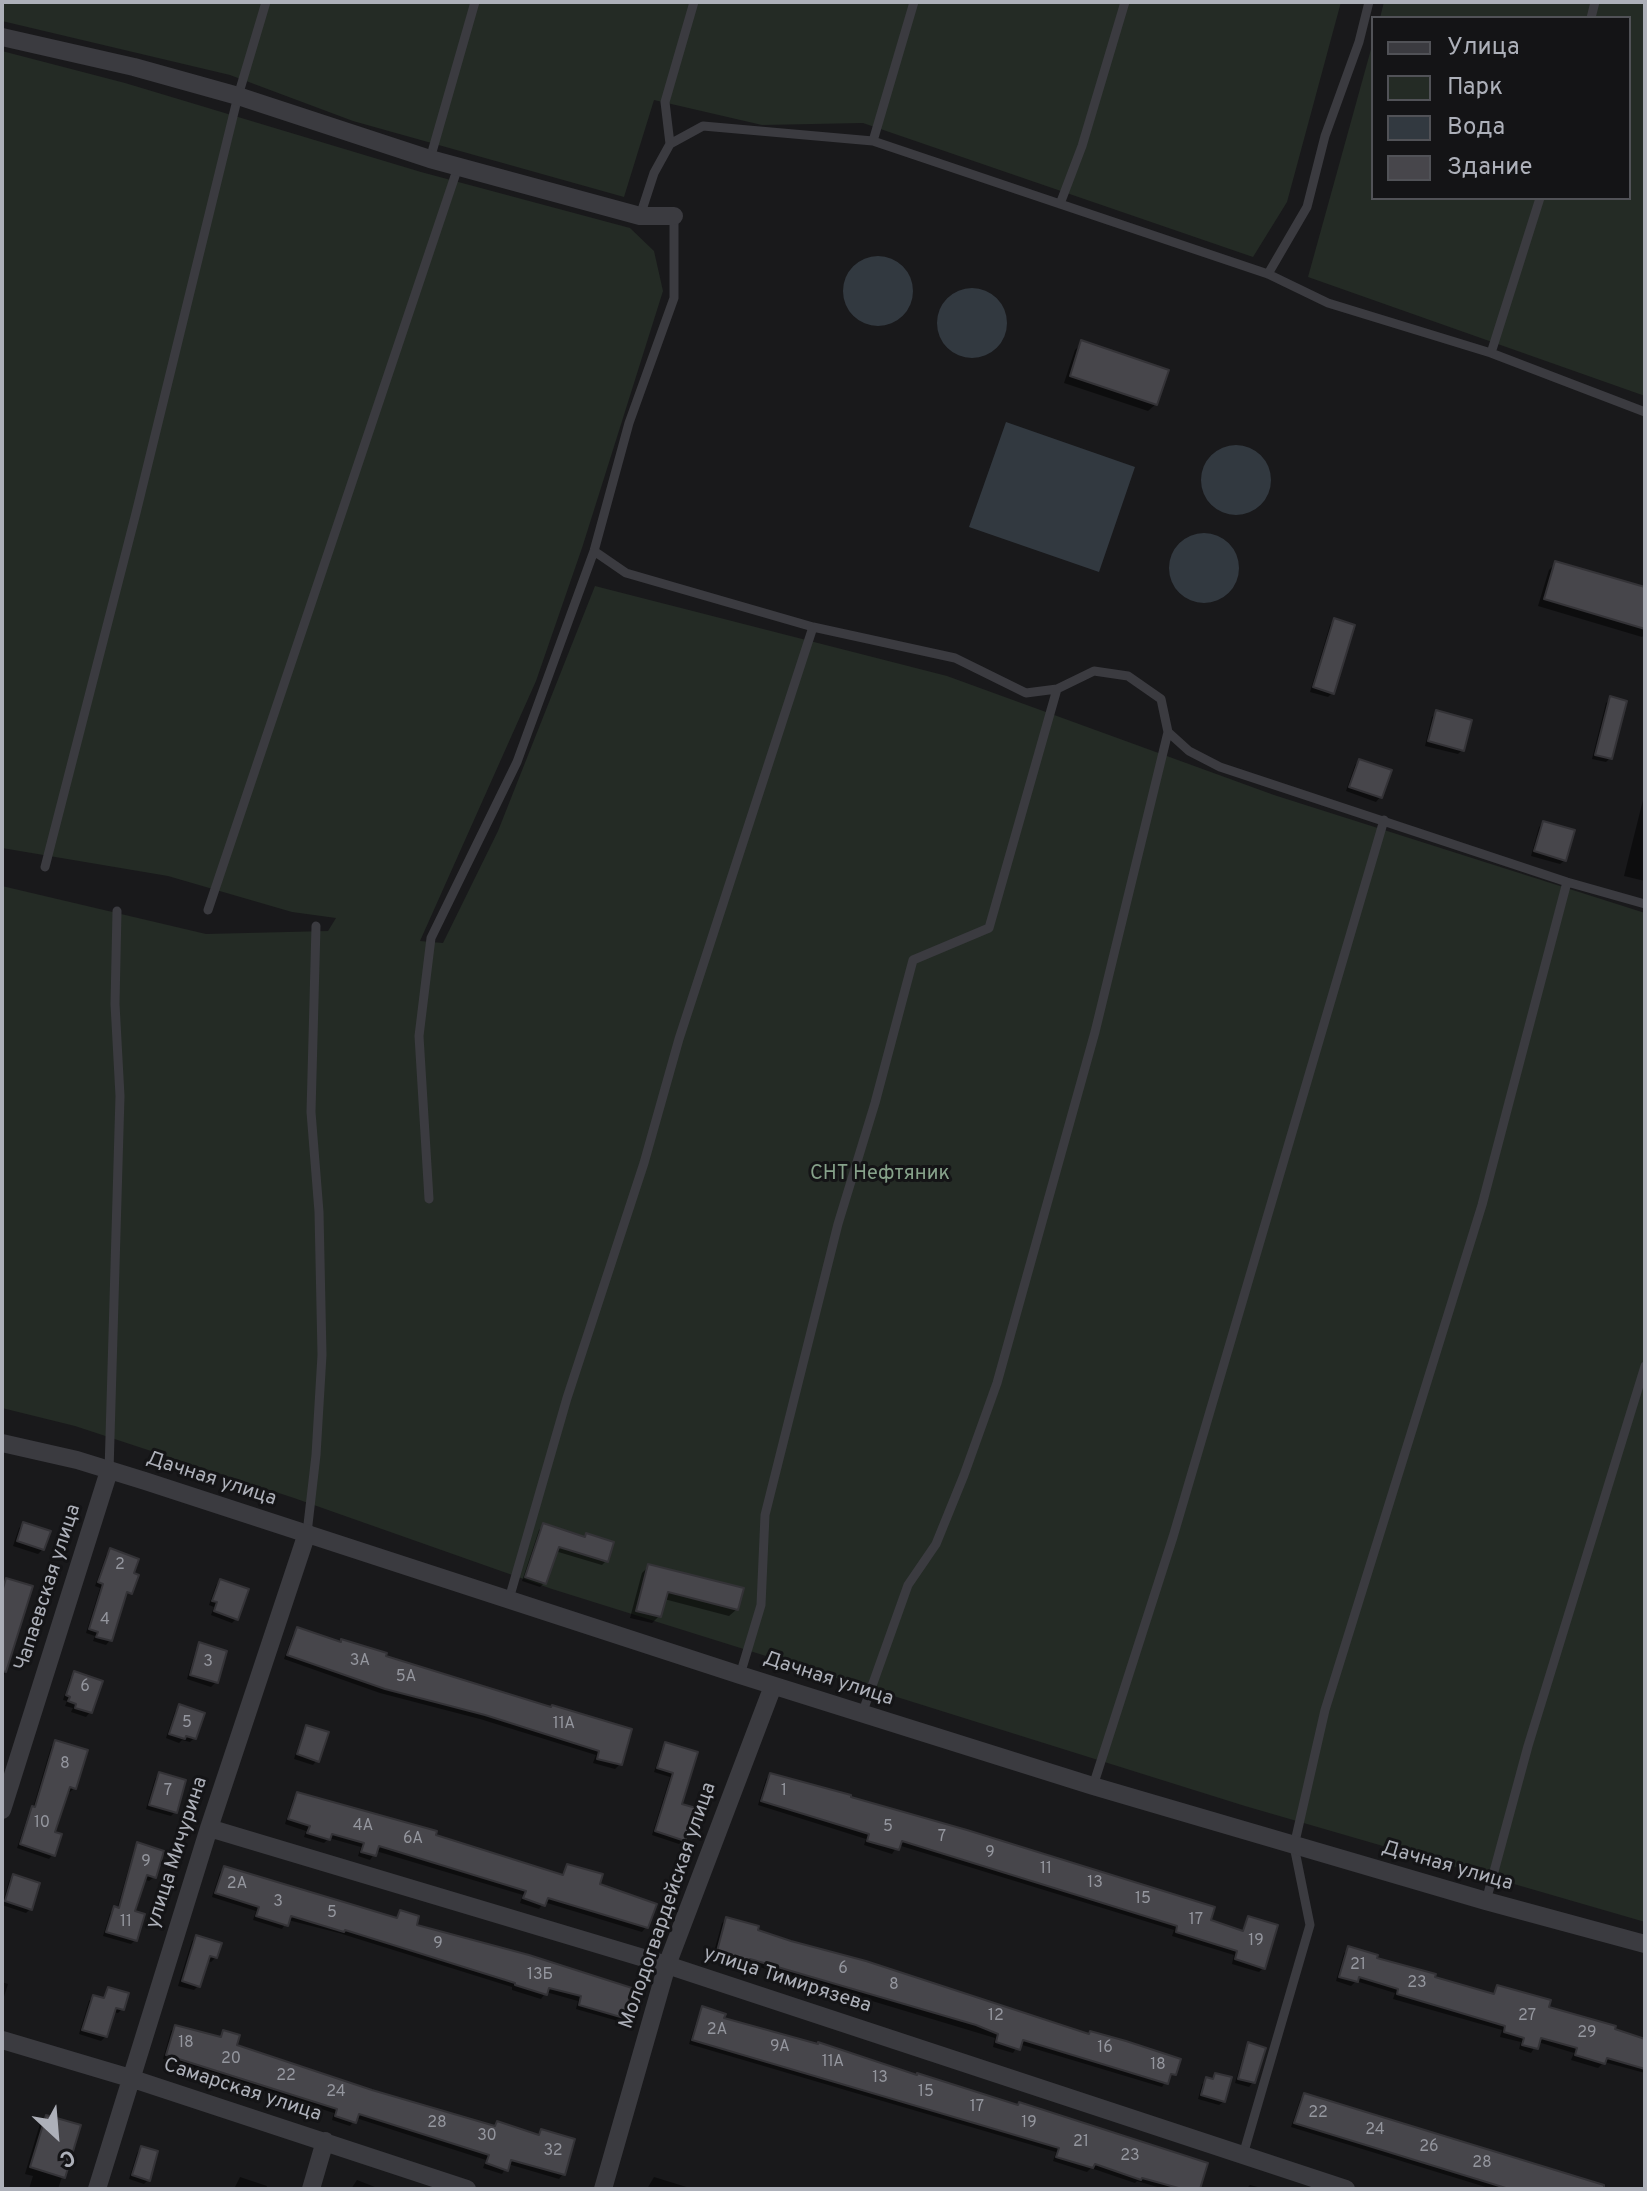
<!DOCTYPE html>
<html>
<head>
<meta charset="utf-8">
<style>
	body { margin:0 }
	#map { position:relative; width:1647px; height:2191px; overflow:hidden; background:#19191b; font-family:Overpass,sans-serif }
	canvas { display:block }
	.frame { position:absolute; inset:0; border:4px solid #adb0b9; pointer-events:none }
	.legend { position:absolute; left:1371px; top:16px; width:260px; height:184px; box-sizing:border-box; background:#141416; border:2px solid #515257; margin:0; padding:10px 14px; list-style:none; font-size:24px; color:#adb0b9 }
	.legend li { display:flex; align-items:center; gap:16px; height:40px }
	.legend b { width:40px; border:2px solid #515257 }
	.north { position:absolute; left:16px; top:2095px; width:80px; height:80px; -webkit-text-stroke:6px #141416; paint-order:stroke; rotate:154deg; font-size:22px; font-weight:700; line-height:32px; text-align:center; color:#adb0b9 }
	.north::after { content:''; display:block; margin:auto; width:28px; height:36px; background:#adb0b9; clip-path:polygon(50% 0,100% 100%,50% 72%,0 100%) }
</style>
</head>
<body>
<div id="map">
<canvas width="1647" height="2191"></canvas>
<div class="frame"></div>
<ul class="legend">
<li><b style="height:10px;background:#3b3b40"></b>Улица</li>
<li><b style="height:22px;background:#242b25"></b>Парк</li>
<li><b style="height:22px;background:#323940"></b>Вода</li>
<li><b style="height:22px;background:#47464b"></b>Здание</li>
</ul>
<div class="north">С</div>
</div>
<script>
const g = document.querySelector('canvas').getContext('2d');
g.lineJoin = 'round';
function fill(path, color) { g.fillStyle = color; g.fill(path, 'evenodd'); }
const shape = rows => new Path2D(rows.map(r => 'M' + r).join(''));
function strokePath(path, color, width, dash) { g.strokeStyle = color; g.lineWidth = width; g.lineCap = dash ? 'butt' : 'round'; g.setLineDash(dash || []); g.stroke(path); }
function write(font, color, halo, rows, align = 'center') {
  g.font = font + ' Overpass,sans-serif'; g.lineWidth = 6; g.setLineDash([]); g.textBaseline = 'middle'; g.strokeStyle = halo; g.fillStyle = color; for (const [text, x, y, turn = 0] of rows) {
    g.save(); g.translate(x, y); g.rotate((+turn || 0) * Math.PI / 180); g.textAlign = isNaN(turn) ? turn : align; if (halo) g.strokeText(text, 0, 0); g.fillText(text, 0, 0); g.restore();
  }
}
const green = shape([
	[2,2,1341,2,1287,202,1253,257,863,123,762,125,654,100,624,197,353,121,230,75,2,21],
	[1384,2,1645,2,1645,396,1308,277,1373,42,1373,198,1629,198,1629,18,1380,18],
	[2,51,125,83,421,172,630,228,654,251,663,291,582,548,536,681,420,941,443,943,498,831,595,586,947,676,1274,795,1645,913,1645,1922,1245,1806,552,1589,294,1498,75,1426,2,1408,2,886,206,934,328,931,336,918,292,912,168,876,2,848]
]);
const water = shape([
	'843 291a35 35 0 1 1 70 0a35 35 0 1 1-70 0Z',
	'937 323a35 35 0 1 1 70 0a35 35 0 1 1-70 0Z',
	[1006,422,1135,467,1099,572,969,527],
	'1201 480a35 35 0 1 1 70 0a35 35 0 1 1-70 0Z',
	'1169 568a35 35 0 1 1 70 0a35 35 0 1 1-70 0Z'
]);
const shadow = shape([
	[1082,343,1156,404,1148,411,1064,383,1075,350],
	[1556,563,1645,590,1645,634,1642,637,1538,606,1549,570],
	[1334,621,1332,693,1328,697,1310,692,1330,625],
	[1610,699,1610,758,1606,762,1592,759,1606,703],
	[1437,712,1462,750,1458,754,1425,746,1432,717],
	[1359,761,1380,797,1376,802,1346,791,1355,765],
	[1645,792,1645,881,1624,876],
	[1543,823,1565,860,1560,864,1531,856,1539,827],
	[23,1524,43,1549,38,1554,13,1546,19,1528],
	[544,1525,606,1561,602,1565,555,1551,544,1583,540,1587,522,1581,539,1530],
	[110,1551,130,1592,124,1596,110,1640,106,1645,93,1641,95,1636,86,1633,100,1588,95,1586,106,1555],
	[649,1566,737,1609,729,1616,664,1599,659,1616,652,1623,630,1618,642,1573],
	[7,1580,30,1587,2,1682,2,1586],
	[220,1581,236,1619,232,1623,211,1615,214,1607,209,1605,216,1585],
	[297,1629,551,1709,620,1764,615,1769,593,1763,596,1755,480,1719,380,1693,284,1659,293,1634],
	[200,1645,216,1682,211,1687,187,1679,196,1649],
	[75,1673,90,1712,86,1717,71,1712,73,1708,65,1706,67,1701,63,1700,70,1678],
	[180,1707,194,1738,190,1742,182,1740,179,1743,166,1738,175,1711],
	[307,1727,317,1760,313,1765,294,1759,303,1731],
	[55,1743,74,1788,70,1792,66,1792,52,1833,53,1854,49,1859,17,1848,29,1812,33,1808,51,1747],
	[666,1744,696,1754,679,1805,684,1840,679,1844,652,1835,670,1777,654,1772,662,1748],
	[159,1774,175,1812,171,1816,146,1809,155,1779],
	[770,1775,848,1799,1241,1933,1249,1918,1263,1968,1259,1972,1232,1964,1234,1955,1172,1936,1174,1930,898,1845,892,1854,864,1845,866,1839,758,1805,766,1779],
	[297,1794,561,1876,567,1866,598,1886,646,1927,642,1932,544,1902,539,1909,520,1903,523,1895,376,1851,370,1860,358,1856,361,1847,329,1838,324,1843,304,1837,306,1831,285,1824,293,1799],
	[138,1845,154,1877,149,1881,143,1879,132,1912,135,1940,131,1944,103,1936,110,1913,117,1909,134,1849],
	[225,1868,395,1920,401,1912,414,1926,630,1989,622,2017,618,2021,576,2009,578,2001,546,1992,541,1999,512,1990,512,1987,339,1933,288,1920,282,1929,253,1920,256,1911,212,1897,220,1872],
	[13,1876,31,1908,26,1913,2,1905,9,1881],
	[727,1919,755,1932,1174,2074,1168,2078,1162,2087,1019,2044,1013,2053,993,2047,995,2038,746,1963,742,1967,712,1959,722,1923],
	[197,1937,216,1957,211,1962,206,1960,198,1986,194,1990,178,1986,192,1941],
	[1349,1949,1433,1979,1492,1995,1497,1987,1547,2008,1645,2039,1645,2073,1604,2062,1598,2068,1571,2060,1574,2053,1538,2042,1531,2053,1519,2049,1521,2042,1500,2037,1502,2030,1393,1999,1395,1993,1356,1981,1351,1986,1336,1981,1344,1953],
	[2,1982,8,1984,2,2003],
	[108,1989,122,2009,118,2013,113,2012,106,2036,101,2041,79,2034,89,2001,93,1997,102,1999],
	[703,2008,722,2019,916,2077,1198,2189,1164,2189,1137,2181,1135,2183,1091,2168,1087,2172,1053,2161,1056,2152,689,2044,699,2013],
	[175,2027,219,2039,224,2032,234,2046,372,2092,493,2128,497,2124,536,2136,541,2131,563,2174,559,2179,508,2164,502,2174,483,2168,486,2160,356,2118,350,2126,332,2120,334,2113,163,2059,171,2031],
	[1249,2045,1253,2082,1249,2087,1235,2083,1245,2049],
	[1216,2075,1224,2101,1219,2105,1198,2099,1202,2084],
	[1304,2095,1610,2189,1492,2189,1291,2127,1300,2100],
	[46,2117,78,2127,58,2189,29,2189,33,2176,25,2174,40,2124],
	[141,2148,148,2180,144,2184,129,2179,137,2153],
	[240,2177,267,2186,266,2189,234,2189],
	[654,2177,693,2189,647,2189],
	[357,2180,380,2189,351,2189],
	[1250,2185,1265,2189,1246,2189]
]);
const building = shape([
	[1081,340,1169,370,1157,405,1070,376,1081,340],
	[1555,561,1645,587,1645,629,1544,599,1555,561],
	[1334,618,1355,625,1334,694,1313,687,1334,618],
	[1610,696,1627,701,1612,759,1595,755,1610,696],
	[1436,710,1472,720,1464,751,1428,741,1436,710],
	[1359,759,1392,770,1382,798,1349,787,1359,759],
	[1543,821,1575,830,1566,861,1534,851,1543,821],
	[23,1522,51,1531,44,1550,17,1541,23,1522],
	[543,1523,585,1537,586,1533,614,1542,608,1562,559,1547,546,1584,525,1577,543,1523],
	[110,1548,139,1559,134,1573,139,1575,132,1594,127,1592,112,1641,96,1637,98,1632,89,1629,103,1584,98,1582,110,1548],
	[648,1564,744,1588,738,1610,668,1592,661,1617,636,1611,648,1564],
	[6,1578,33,1586,6,1672,2,1671,2,1592,6,1578],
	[220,1579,249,1589,238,1620,214,1611,217,1602,212,1601,220,1579],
	[297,1627,341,1642,341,1639,387,1653,386,1656,551,1707,552,1705,632,1729,622,1765,597,1759,599,1751,485,1715,385,1689,287,1655,297,1627],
	[199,1642,227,1651,218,1683,190,1675,199,1642],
	[74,1671,103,1681,92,1713,75,1708,76,1704,68,1701,70,1697,66,1695,74,1671],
	[179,1704,205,1713,196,1739,186,1736,185,1739,169,1734,179,1704],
	[306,1725,329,1732,319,1762,297,1754,306,1725],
	[55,1740,88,1750,76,1789,70,1787,55,1832,62,1834,55,1856,20,1844,32,1806,35,1807,55,1740],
	[665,1742,698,1752,682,1804,696,1808,685,1841,655,1831,673,1773,657,1768,665,1742],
	[159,1772,186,1780,177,1813,149,1805,159,1772],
	[770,1773,851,1795,851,1797,967,1830,1215,1907,1211,1920,1243,1931,1248,1916,1278,1925,1265,1969,1235,1959,1237,1951,1176,1932,1177,1926,902,1841,899,1850,867,1841,869,1834,761,1801,770,1773],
	[297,1792,437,1831,436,1835,563,1875,567,1864,603,1874,600,1884,657,1904,648,1928,548,1898,545,1906,523,1898,526,1891,379,1846,376,1856,361,1852,364,1843,332,1834,330,1840,307,1833,310,1826,288,1819,297,1792],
	[137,1842,164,1851,156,1878,147,1875,135,1911,145,1914,137,1941,106,1932,114,1906,119,1908,137,1842],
	[224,1866,397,1918,400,1910,419,1916,417,1925,529,1955,632,1988,624,2018,579,2005,581,1996,549,1988,547,1995,515,1985,515,1983,345,1930,344,1932,291,1916,288,1926,256,1916,259,1907,215,1893,224,1866],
	[13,1874,40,1883,32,1910,5,1901,13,1874],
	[726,1917,759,1926,758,1930,791,1941,866,1961,1089,2034,1090,2031,1126,2041,1181,2059,1176,2075,1171,2074,1168,2084,1023,2040,1020,2050,996,2042,998,2034,976,2025,750,1959,748,1964,716,1955,726,1917],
	[196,1935,222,1943,217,1958,210,1956,200,1987,182,1981,196,1935],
	[1348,1946,1378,1955,1377,1958,1436,1974,1435,1977,1494,1994,1497,1985,1551,2000,1549,2007,1616,2026,1615,2029,1645,2039,1645,2069,1607,2058,1605,2064,1575,2055,1577,2048,1541,2038,1538,2049,1522,2045,1524,2038,1504,2032,1505,2026,1397,1994,1398,1989,1359,1977,1358,1982,1339,1977,1348,1946],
	[108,1987,129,1993,124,2010,116,2008,107,2037,82,2030,93,1995,104,1998,108,1987],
	[702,2006,726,2014,724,2018,818,2044,818,2042,917,2075,917,2073,1018,2105,1019,2102,1208,2163,1200,2189,1182,2189,1142,2178,1141,2180,1095,2164,1093,2168,1056,2157,1059,2148,692,2040,702,2006],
	[175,2025,221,2037,223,2030,240,2035,237,2045,372,2090,495,2126,497,2121,539,2135,541,2129,575,2139,565,2175,511,2160,508,2171,486,2163,489,2155,359,2114,356,2123,335,2116,337,2109,166,2055,175,2025],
	[1248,2042,1266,2048,1255,2083,1238,2079,1248,2042],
	[1215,2073,1232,2077,1225,2102,1201,2095,1206,2077,1213,2079,1215,2073],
	[1304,2093,1604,2185,1604,2189,1509,2189,1294,2123,1304,2093],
	[46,2115,81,2125,65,2178,30,2167,46,2115],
	[141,2146,158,2151,150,2181,132,2175,141,2146]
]);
const lane = shape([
	[1591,18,1595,2],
	[873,141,914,2],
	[670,144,665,102,694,2],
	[430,159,475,2],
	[1060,204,1082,146,1125,2],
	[640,216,654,173,670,144,703,126,873,141,1268,274,1328,303,1491,353,1645,412],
	[1268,274,1307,207,1325,136,1359,42,1369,2],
	[1491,353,1540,198],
	[594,551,626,573,813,627,955,658,1026,693,1057,689,1094,671,1128,676,1161,699,1168,732,1189,751,1220,767,1567,882,1645,904],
	[45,867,136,513,238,96,266,2],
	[208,910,458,167],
	[429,1199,419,1036,431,938,517,762,594,551,629,423,674,298,674,216],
	[109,1471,120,1096,115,1004,117,911],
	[307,1533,316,1455,322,1355,319,1212,311,1112,316,926],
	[509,1599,567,1398,644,1163,679,1039,813,627],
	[740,1675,761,1605,765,1515,838,1224,875,1103,913,960,989,928,1057,689],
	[862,1714,908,1585,936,1544,964,1475,997,1383,1095,1032,1168,732],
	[1093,1786,1173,1537,1384,820],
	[1486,1901,1528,1746,1645,1366],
	[1243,2155,1310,1925,1294,1846,1325,1710,1482,1205,1567,882]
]);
const street = shape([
	[2,37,134,67,238,96,430,159,640,216,674,216],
	[2,1443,77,1460,145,1481,740,1675,1093,1786,1486,1901,1645,1944],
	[2,1810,109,1471],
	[209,1828,667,1965,1346,2189],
	[2,2040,130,2078,467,2189],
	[97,2189,209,1828,307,1533],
	[311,2189,325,2141],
	[603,2189,667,1965,773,1686]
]);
const numberNames = [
	["2",120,1566],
	["4",105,1621],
	["3А",360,1662],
	["3",208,1663],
	["5А",406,1678],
	["6",85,1688],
	["5",187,1724],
	["11А",564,1725],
	["8",65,1765],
	["7",168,1792],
	["1",784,1792],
	["10",42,1824],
	["4А",363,1827],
	["5",888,1828],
	["7",942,1838],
	["6А",413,1840],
	["9",990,1854],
	["9",146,1863],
	["11",1046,1870],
	["13",1095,1884],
	["2А",237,1885],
	["15",1143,1900],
	["3",278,1903],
	["5",332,1914],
	["17",1196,1921],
	["11",126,1923],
	["19",1256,1942],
	["9",438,1945],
	["21",1358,1966],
	["6",843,1970],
	["13Б",540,1976],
	["23",1417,1984],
	["8",894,1986],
	["12",996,2017],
	["27",1527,2017],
	["2А",717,2031],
	["29",1587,2034],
	["18",186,2044],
	["9А",780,2048],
	["16",1105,2049],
	["20",231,2060],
	["11А",833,2063],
	["18",1158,2066],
	["22",286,2077],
	["13",880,2079],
	["24",336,2093],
	["15",926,2093],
	["17",977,2108],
	["22",1318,2114],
	["28",437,2124],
	["19",1029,2124],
	["24",1375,2131],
	["30",487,2137],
	["21",1081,2143],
	["26",1429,2148],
	["32",553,2152],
	["23",1130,2157],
	["28",1482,2164]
];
const parkNames = [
	["СНТ Нефтяник",880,1175]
];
const streetNames = [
	["Дачная улица",211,1480,18],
	["Чапаевская улица",49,1588,-72],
	["Дачная улица",828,1680,18],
	["улица Мичурина",178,1853,-72],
	["Дачная улица",1447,1867,16],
	["Молодогвардейская улица",669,1906,-71],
	["улица Тимирязева",787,1981,18],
	["Самарская улица",242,2091,18]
];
fill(green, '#242b25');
fill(water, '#323940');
fill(shadow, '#0007');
fill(building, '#47464b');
strokePath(building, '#343337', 2);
strokePath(lane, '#3b3b40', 9);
strokePath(street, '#3b3b40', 18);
write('16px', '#94969e', null, numberNames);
write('20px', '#86a28a', '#141416', parkNames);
write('20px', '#adb0b9', '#141416', streetNames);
</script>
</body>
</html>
